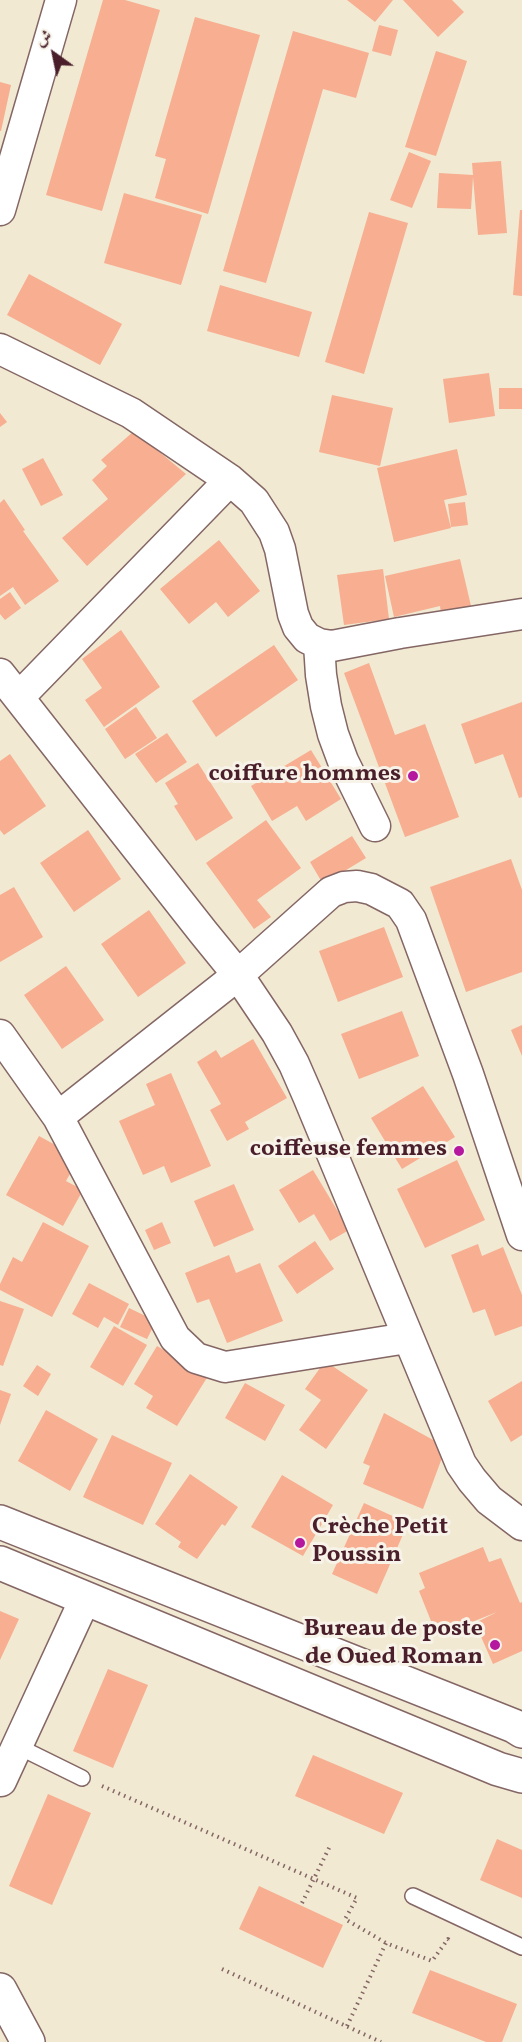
<!DOCTYPE html>
<html>
<head>
<meta charset="utf-8">
<style>
	body { margin:0 }
	#map { position:relative; width:522px; height:2042px; overflow:hidden; background:#f1e9d2; font-family:Vollkorn,Amiri,serif }
	canvas { display:block }
	.north { position:absolute; left:24px; top:24px; width:60px; height:60px; -webkit-text-stroke:4px #f7f3e8; paint-order:stroke; rotate:327deg; font-size:16px; font-weight:700; line-height:24px; text-align:center; color:#4a1f2b }
	.north::after { content:''; display:block; margin:auto; width:21px; height:27px; background:#4a1f2b; clip-path:polygon(50% 0,100% 100%,50% 72%,0 100%) }
</style>
</head>
<body>
<div id="map">
<canvas width="522" height="2042"></canvas>
<div class="north">ش</div>
</div>
<script>
const g = document.querySelector('canvas').getContext('2d');
g.lineJoin = 'round';
function fill(path, color) { g.fillStyle = color; g.fill(path, 'evenodd'); }
const shape = rows => new Path2D(rows.map(r => 'M' + r).join(''));
function strokePath(path, color, width, dash) { g.strokeStyle = color; g.lineWidth = width; g.lineCap = dash ? 'butt' : 'round'; g.setLineDash(dash || []); g.stroke(path); }
function write(font, color, halo, rows, align = 'center') {
  g.font = font + ' Vollkorn,serif'; g.lineWidth = 6; g.setLineDash([]); g.textBaseline = 'middle'; g.strokeStyle = halo; g.fillStyle = color; for (const [text, x, y, turn = 0] of rows) {
    g.save(); g.translate(x, y); g.rotate((+turn || 0) * Math.PI / 180); g.textAlign = isNaN(turn) ? turn : align; if (halo) g.strokeText(text, 0, 0); g.fillText(text, 0, 0); g.restore();
  }
}
const building = shape([
	[103,0,125,0,160,10,102,211,46,195],
	[347,0,393,0,375,22],
	[403,0,452,0,464,12,438,37],
	[195,17,260,35,208,214,155,198,166,159,155,156],
	[379,25,398,30,391,56,372,51],
	[293,31,369,53,356,98,323,89,266,283,223,271],
	[436,51,467,61,436,156,405,147],
	[0,82,11,85,1,131,0,131],
	[409,152,431,161,412,208,390,200],
	[501,161,507,233,478,235,473,177,471,209,437,208,439,173,473,175,472,163],
	[124,193,202,215,181,285,104,263],
	[520,210,522,210,522,296,513,295],
	[369,212,408,223,364,374,325,362],
	[29,274,122,324,100,365,7,315],
	[220,285,312,312,299,357,207,331],
	[489,373,495,416,449,423,443,379],
	[499,388,522,388,522,409,499,409],
	[332,395,393,408,380,466,319,452],
	[0,413,7,422,0,427],
	[134,431,186,474,87,566,62,538,108,499,92,480,107,466,101,460],
	[457,449,467,495,444,500,451,528,394,542,377,468],
	[43,458,63,495,41,506,22,469],
	[4,499,25,530,23,531,59,581,25,605,13,587,0,596,0,503],
	[465,502,468,525,451,527,448,504],
	[219,540,260,591,228,617,216,602,189,624,160,589],
	[460,559,471,606,441,614,440,606,394,617,385,576],
	[383,569,389,619,344,625,337,575],
	[10,592,21,608,5,620,0,614,0,599],
	[121,630,160,687,104,727,85,700,102,688,82,659],
	[274,645,298,680,216,737,192,701],
	[369,663,395,735,425,724,459,817,405,837,344,673],
	[522,702,522,797,519,798,503,754,475,764,461,724],
	[136,707,157,738,125,759,105,729],
	[167,733,187,762,156,783,135,754],
	[311,750,341,799,306,821,297,806,272,821,251,786],
	[10,754,46,806,4,835,0,830,0,761],
	[198,763,233,818,196,841,174,806,178,804,165,783],
	[266,820,301,868,257,900,271,917,254,929,206,863],
	[88,830,121,879,74,912,40,863],
	[352,836,366,858,323,884,310,862],
	[511,859,522,890,522,972,466,992,430,887],
	[14,887,43,937,0,962,0,895],
	[149,910,186,963,138,997,101,944],
	[384,927,403,977,338,1002,319,951],
	[66,966,104,1020,62,1049,24,995],
	[402,1011,419,1056,359,1079,341,1034],
	[522,1025,522,1056,511,1030],
	[253,1039,287,1098,245,1122,249,1129,227,1141,210,1110,221,1104,197,1062,216,1050,221,1058],
	[171,1073,211,1166,171,1183,164,1166,143,1175,119,1121,155,1105,146,1084],
	[423,1086,455,1137,402,1169,371,1118],
	[39,1136,79,1158,66,1181,83,1190,63,1226,6,1195],
	[457,1160,485,1220,425,1248,397,1189],
	[313,1170,349,1230,330,1241,314,1214,299,1223,279,1190],
	[234,1184,254,1230,214,1247,194,1201],
	[43,1222,89,1246,52,1317,0,1290,0,1284,13,1257,22,1262],
	[162,1222,171,1243,154,1250,145,1230],
	[315,1241,334,1269,297,1294,278,1266],
	[478,1244,482,1256,503,1247,522,1295,522,1326,495,1336,485,1309,473,1313,451,1255],
	[229,1255,236,1273,260,1263,283,1321,227,1343,209,1299,197,1303,185,1273],
	[89,1283,129,1304,118,1325,104,1317,98,1328,72,1314],
	[0,1301,24,1309,3,1366,0,1365],
	[129,1308,156,1321,147,1339,120,1327],
	[114,1326,147,1345,123,1386,90,1367],
	[157,1346,208,1376,177,1426,146,1408,153,1396,134,1384],
	[325,1361,368,1390,326,1449,299,1430,321,1400,305,1389],
	[37,1365,51,1374,38,1396,23,1386],
	[522,1381,522,1435,511,1442,488,1401],
	[245,1383,285,1405,265,1441,225,1418],
	[0,1390,11,1394,0,1425],
	[46,1410,98,1439,70,1491,18,1461],
	[384,1413,446,1447,423,1509,363,1484,370,1466,363,1463],
	[112,1435,172,1463,143,1525,83,1497],
	[190,1474,238,1507,225,1526,222,1524,197,1559,178,1547,181,1542,155,1524],
	[282,1475,333,1505,303,1556,251,1527],
	[364,1503,408,1523,377,1594,332,1574],
	[483,1547,489,1562,501,1558,520,1603,522,1602,522,1651,493,1664,475,1623,497,1612,437,1636,419,1591,425,1588,419,1573],
	[0,1611,19,1619,0,1660],
	[108,1669,148,1685,113,1768,73,1751],
	[313,1755,403,1793,384,1834,295,1796],
	[48,1794,91,1813,52,1905,9,1886],
	[497,1839,522,1850,522,1898,480,1880],
	[259,1886,343,1925,323,1968,239,1929],
	[430,1970,517,2004,502,2042,486,2042,412,2013]
]);
const path = shape([
	[102,1786,357,1898,345,1919,386,1943],
	[302,1903,331,1844],
	[222,1969,381,2042],
	[347,2026,386,1943,432,1961,448,1939,449,1940]
]);
const lane = shape([
	[17,1746,82,1778],
	[413,1896,522,1947]
]);
const street = shape([
	[0,210,61,0],
	[0,349,131,413,230,480,254,501,274,532,280,549,293,614,298,627,307,638,319,644,332,646,400,633,522,614],
	[319,644,321,675,326,706,333,734,343,761,375,826],
	[0,674,203,932,238,975,277,1033,294,1064,308,1096,461,1464,472,1480,489,1500,522,1525],
	[19,697,230,480],
	[0,1035,58,1117,175,1338,196,1358,225,1367,407,1338],
	[58,1117,238,975,331,892,344,887,357,886,371,889,400,904,411,920,468,1074,522,1235],
	[1,1781,85,1599]
]);
const secondary = shape([
	[0,1522,514,1726,522,1731],
	[0,1563,498,1769,522,1776]
]);
const primary = shape([
	[0,1990,28,2042]
]);
const markers = [
	[413,776,6,"#b5179e"],
	[459,1151,6,"#b5179e"],
	[300,1543,6,"#b5179e"],
	[495,1645,6,"#b5179e"]
];
const poiNames = [
	["coiffure hommes",401,776],
	["coiffeuse femmes",447,1151],
	["Crèche Petit",312,1529,"left"],
	["Poussin",312,1557,"left"],
	["Bureau de poste",483,1631],
	["de Oued Roman",483,1659]
];
fill(building, '#f7ae91');
strokePath(lane, '#846665', 18);
strokePath(street, '#846665', 33);
strokePath(secondary, '#846665', 36);
strokePath(primary, '#846665', 36);
strokePath(path, '#846665', 4, [1.5, 4.5]);
strokePath(lane, '#fff', 15);
strokePath(street, '#fff', 30);
strokePath(secondary, '#fff', 33);
strokePath(primary, '#fff', 33);
for (const [x, y, r, color] of markers) { const dot = new Path2D(); dot.arc(x, y, r, 0, 2 * Math.PI); g.fillStyle = color; g.fill(dot); strokePath(dot, '#f7f3e8', 2); }
write('bold 24px', '#4a1f2b', '#f7f3e8', poiNames, 'right');
</script>
</body>
</html>
